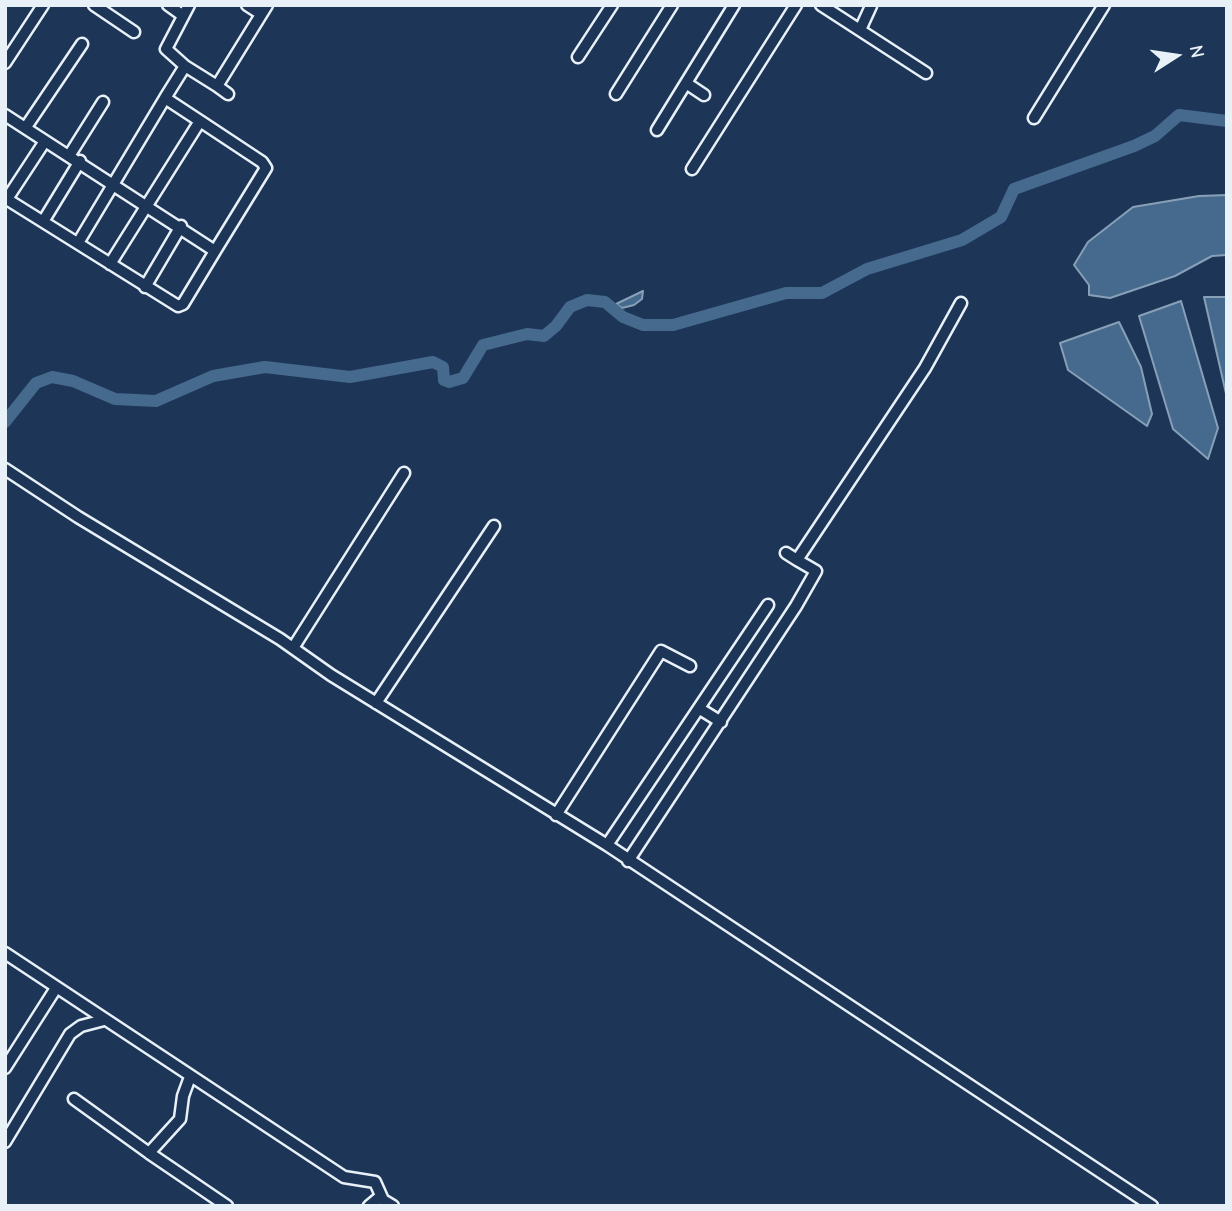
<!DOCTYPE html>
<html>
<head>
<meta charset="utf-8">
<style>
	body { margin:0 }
	#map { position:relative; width:1232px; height:1211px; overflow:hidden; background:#1d3557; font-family:"Comic Neue",sans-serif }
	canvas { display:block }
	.frame { position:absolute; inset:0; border:7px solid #e8f1f8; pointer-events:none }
	.north { position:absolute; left:1141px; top:21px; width:70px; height:70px; -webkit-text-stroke:5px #1d3557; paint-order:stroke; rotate:78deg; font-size:19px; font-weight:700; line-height:28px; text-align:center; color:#e8f1f8 }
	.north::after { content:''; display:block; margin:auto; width:24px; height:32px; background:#e8f1f8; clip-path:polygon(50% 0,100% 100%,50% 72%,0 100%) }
</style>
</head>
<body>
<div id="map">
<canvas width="1232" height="1211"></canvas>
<div class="frame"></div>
<div class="north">N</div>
</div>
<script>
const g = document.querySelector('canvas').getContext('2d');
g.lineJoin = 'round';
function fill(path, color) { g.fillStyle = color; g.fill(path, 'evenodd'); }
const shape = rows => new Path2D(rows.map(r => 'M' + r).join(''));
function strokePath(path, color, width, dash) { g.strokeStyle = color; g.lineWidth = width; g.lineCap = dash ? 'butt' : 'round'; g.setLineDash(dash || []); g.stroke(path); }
const water = shape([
	[1227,195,1227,255,1212,256,1175,276,1110,298,1089,295,1089,285,1074,265,1088,242,1133,207,1199,196,1227,195],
	[643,291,642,299,634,305,622,308,616,304,643,291],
	[1204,297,1227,297,1227,398,1204,297],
	[1181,301,1218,428,1208,459,1173,429,1139,316,1181,301],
	[1119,322,1141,367,1152,414,1147,426,1068,370,1060,343,1119,322]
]);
const river = shape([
	[5,422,36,383,52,377,73,381,115,399,156,401,213,376,265,367,350,377,433,362,443,367,444,380,449,382,463,378,483,345,527,334,544,336,556,326,570,307,587,300,605,302,623,317,643,325,673,325,786,293,822,293,867,269,962,240,1001,217,1014,189,1134,146,1155,136,1179,115,1227,121]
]);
const minor = shape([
	[94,5,134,32],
	[168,5,182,15],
	[189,5,166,49,185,66,217,86,267,5],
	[247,5,261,14],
	[821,5,926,73],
	[860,30,871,6],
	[578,57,612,5],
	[5,63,43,5],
	[686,83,704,95],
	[217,86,228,94],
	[616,94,672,5],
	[165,98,185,66],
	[5,115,215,251,266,168,262,162,200,121],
	[1034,118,1104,5],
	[26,127,82,44],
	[657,130,734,5],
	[69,156,103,102],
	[692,169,796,5],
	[5,198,178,306,183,304,215,251],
	[7,199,45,141],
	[44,220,80,161],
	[78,243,165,98,200,121,110,264],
	[145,287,181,226],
	[5,469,78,517,280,639,331,675,607,845,1152,1206],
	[786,553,797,560],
	[293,648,404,473],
	[376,703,494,526],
	[700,709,721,722],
	[556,815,661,651,690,666],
	[607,845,768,605],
	[628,861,796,606,816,571,797,560,925,368,961,303],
	[5,953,344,1177,375,1182,383,1200,393,1206],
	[5,1068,56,988],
	[74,1099,149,1153,180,1119,183,1096,190,1077],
	[5,1142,70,1034,81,1026,104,1020],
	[149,1153,227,1206],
	[369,1206,381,1196]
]);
fill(water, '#466a8d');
strokePath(water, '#87a0b8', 2);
strokePath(river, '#466a8d', 12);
strokePath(minor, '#e8f1f8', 15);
strokePath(minor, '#1d3557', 10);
</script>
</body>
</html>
